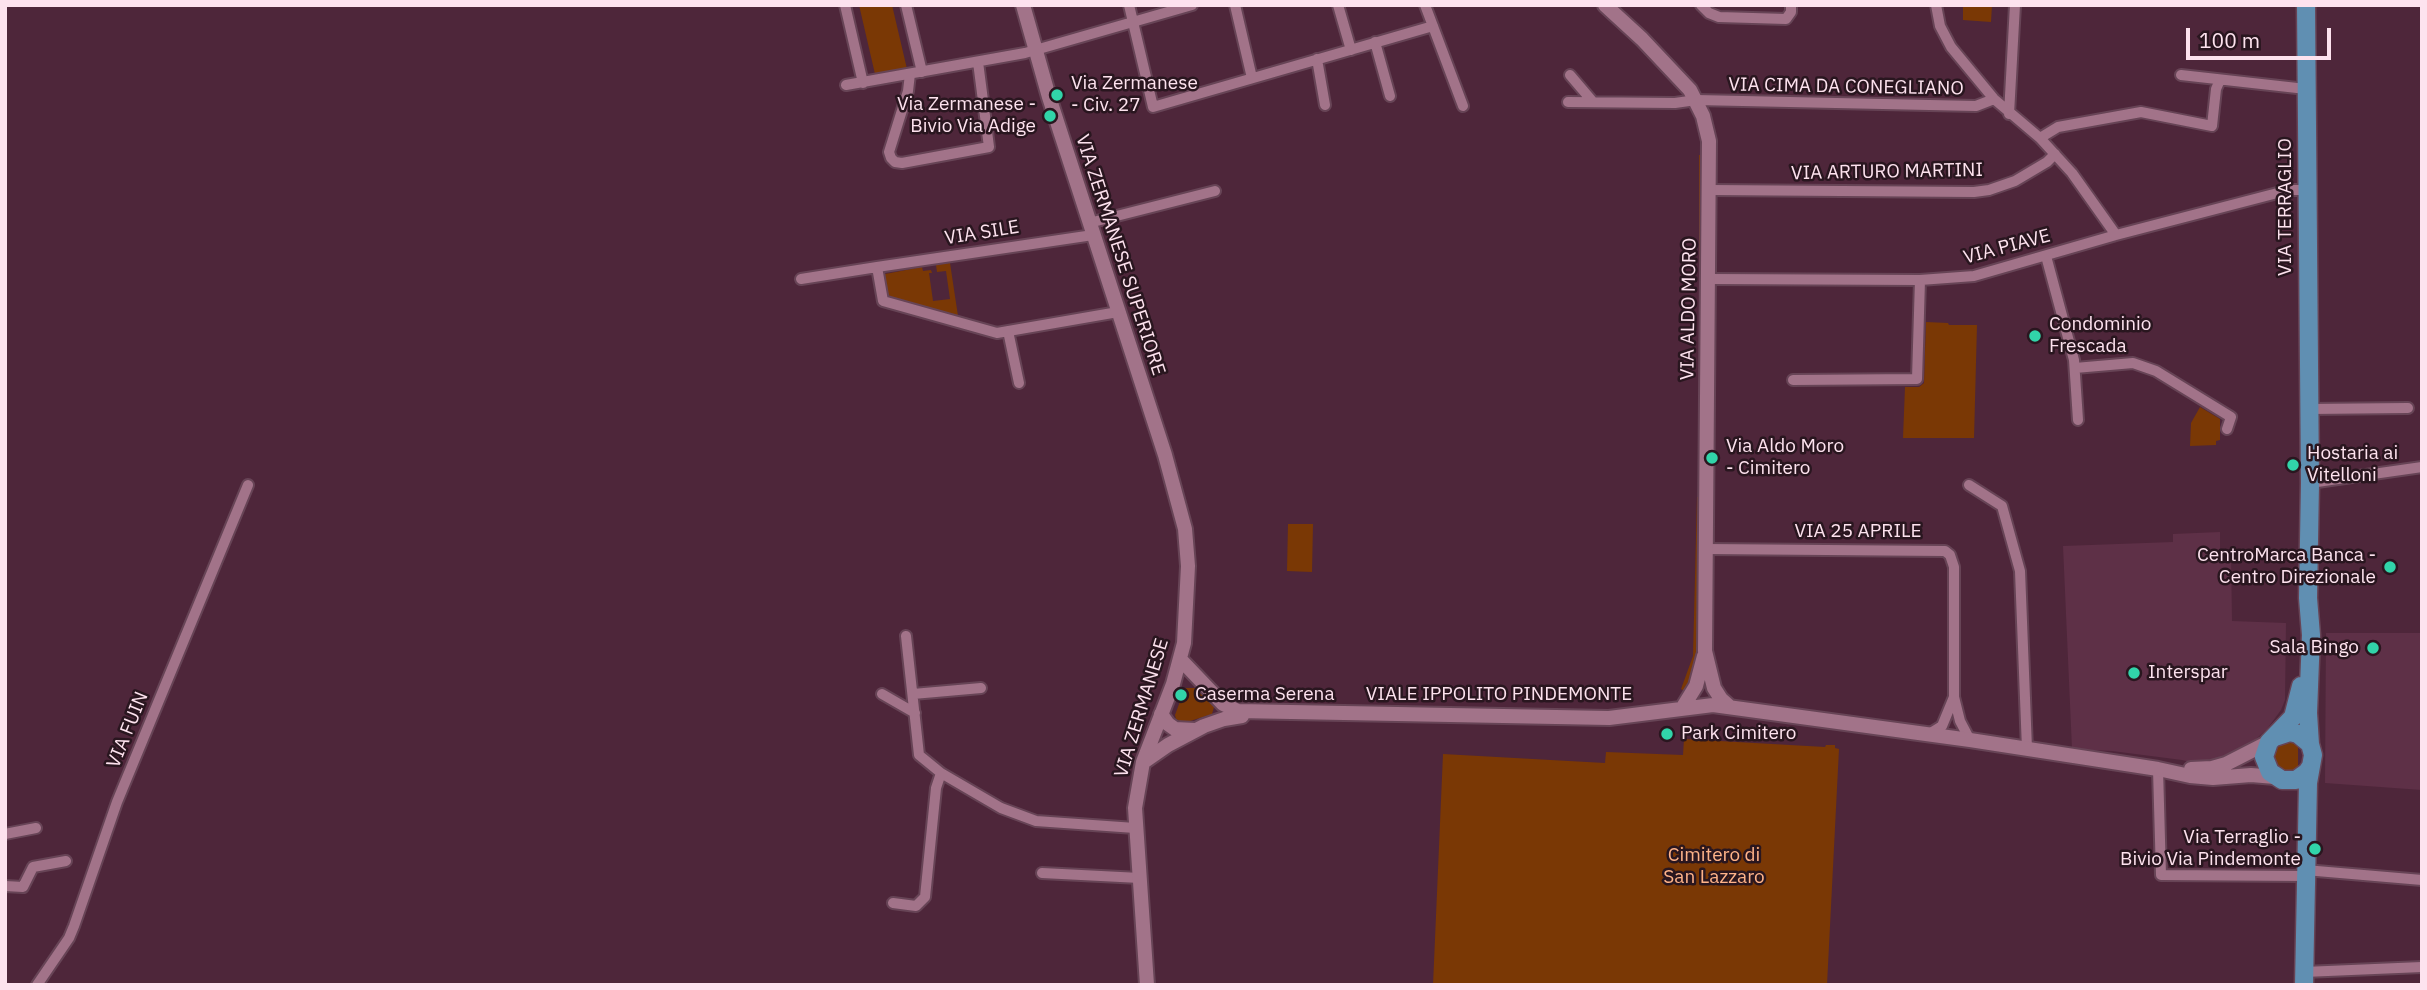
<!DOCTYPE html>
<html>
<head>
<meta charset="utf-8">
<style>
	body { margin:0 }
	#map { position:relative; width:2427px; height:990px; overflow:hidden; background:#4e263a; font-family:"IBM Plex Sans",sans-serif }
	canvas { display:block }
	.frame { position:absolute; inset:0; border:7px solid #fde2ee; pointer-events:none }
	.scale { position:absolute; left:2186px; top:28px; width:145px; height:32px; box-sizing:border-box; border:4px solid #fde2ee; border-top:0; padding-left:9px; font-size:21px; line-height:24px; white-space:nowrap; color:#fde2ee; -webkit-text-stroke:5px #29161f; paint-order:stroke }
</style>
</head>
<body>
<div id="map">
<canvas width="2427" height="990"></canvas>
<div class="frame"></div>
<div class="scale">100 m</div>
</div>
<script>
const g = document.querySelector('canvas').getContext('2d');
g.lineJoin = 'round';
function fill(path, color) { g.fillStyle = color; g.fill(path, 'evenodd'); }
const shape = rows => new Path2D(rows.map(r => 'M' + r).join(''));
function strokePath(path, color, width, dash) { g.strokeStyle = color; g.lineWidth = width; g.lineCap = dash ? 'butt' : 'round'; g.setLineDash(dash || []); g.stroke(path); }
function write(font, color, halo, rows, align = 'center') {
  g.font = font + ' "IBM Plex Sans",sans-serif'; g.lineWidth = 5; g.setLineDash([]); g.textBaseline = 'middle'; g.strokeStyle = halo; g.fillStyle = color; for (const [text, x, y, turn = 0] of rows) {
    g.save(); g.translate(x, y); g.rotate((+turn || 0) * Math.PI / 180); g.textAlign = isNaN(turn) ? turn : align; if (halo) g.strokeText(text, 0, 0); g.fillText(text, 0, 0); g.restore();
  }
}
const built = shape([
	[2220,532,2220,554,2231,555,2232,621,2286,623,2285,700,2281,710,2267,729,2246,748,2227,758,2198,764,2182,760,2112,751,2072,749,2063,546,2173,542,2173,534],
	[2326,633,2422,633,2422,790,2325,783]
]);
const green = shape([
	[859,5,892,5,907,69,875,74],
	[1963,5,1992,5,1991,22,1963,20],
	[1699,155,1704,155,1703,300,1699,301],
	[950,263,958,316,892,297,887,294,885,274,922,267,923,271,931,270,932,273,929,273,933,301,950,299,946,271,937,272,936,265],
	[1926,322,1948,323,1949,325,1977,325,1974,438,1903,438,1905,387,1919,387,1924,383],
	[2200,407,2220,419,2220,440,2216,441,2216,445,2190,446,2191,423],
	[1697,497,1701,497,1700,654,1689,694,1681,689,1693,656],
	[1288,524,1313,524,1312,572,1287,571],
	[1185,688,1195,688,1214,707,1212,714,1184,723,1176,719,1175,715],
	[1684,739,1825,747,1826,745,1835,745,1835,748,1839,749,1827,985,1433,985,1443,754,1605,763,1606,752,1683,755],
	[2286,740,2298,742,2298,770,2287,773,2277,769,2272,759,2276,744]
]);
const minor = shape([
	[845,5,863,83],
	[906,5,922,72],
	[1129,5,1153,107,1433,26],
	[1235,5,1252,78],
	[1338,5,1351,50],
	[1425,5,1463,106],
	[1701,5,1709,13,1719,17,1786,19,1791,12,1791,5],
	[1936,5,1940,26,1951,47,1994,99,2040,138,2072,173,2116,235],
	[1375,42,1390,96],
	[1317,59,1325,105],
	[910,74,908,91,889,152,891,158,895,162,902,163,989,147,978,62],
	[1570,75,1593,102],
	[2181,75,2306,89],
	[846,85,1025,53,1192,5],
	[1568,102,1675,103,1696,100,1976,106,1994,99],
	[2009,114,2015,5],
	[2040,138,2058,127,2141,112,2212,126,2216,89,2220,80],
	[1710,190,1974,192,1989,190,2015,181,2047,162,2055,154],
	[1089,223,1215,191],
	[1093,235,877,267,883,301,997,333,1118,312],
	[2046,256,2074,360,2078,420],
	[801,279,877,267],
	[1709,279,1920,280,1974,276,2116,235,2289,190,2307,190],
	[1008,331,1019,383],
	[2075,368,2133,363,2156,371,2231,417,2227,429],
	[1793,380,1917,379,1920,280],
	[2309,409,2408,408],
	[2310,483,2422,467],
	[1969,485,2002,506,2020,571,2027,749],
	[1706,549,1945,551,1950,555,1954,567,1954,697,1960,721,1970,740],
	[906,636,919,755,941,773,1001,808,1036,821,1135,828],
	[882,694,915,713],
	[913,694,981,688],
	[1929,734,1942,726,1954,697],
	[2158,769,2161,875,2305,876],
	[5,834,36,828],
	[2305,870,2422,880],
	[1042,873,1140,878],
	[5,886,23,887,33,867,66,861],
	[893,903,916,906,925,897,936,788,941,773],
	[2304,972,2422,967],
	[37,985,69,938,74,926,117,802,248,485]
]);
const tertiary = shape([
	[1023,5,1049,97,1165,455,1185,529,1188,566,1184,643,1173,684,1143,762,1135,808,1147,985],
	[1605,5,1642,39,1690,90,1703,116,1709,141,1705,651,1714,688,1721,699,1730,707],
	[1181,660,1223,704,1238,711,1609,718,1713,705,1970,740,2158,769,2190,776,2213,778,2251,775,2275,777],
	[1683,707,1696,686,1704,656],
	[1161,714,1168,724,1175,729,1195,730],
	[1145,761,1168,745,1204,726,1224,719,1242,716],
	[2191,769,2212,768,2226,764,2269,742]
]);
const primary = shape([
	[2306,5,2310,483,2308,598,2311,635,2308,713,2310,744],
	[2301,686,2293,717,2269,742,2264,757,2270,772,2282,780,2296,780,2307,772,2311,766],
	[2275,737,2290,732,2298,734,2310,744,2313,755,2308,783,2304,985]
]);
const markers = [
	[1057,95,7,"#31d4a9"],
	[1050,116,7,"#31d4a9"],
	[2035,336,7,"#31d4a9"],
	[1712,458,7,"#31d4a9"],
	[2293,465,7,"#31d4a9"],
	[2390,567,7,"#31d4a9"],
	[2373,648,7,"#31d4a9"],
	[2134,673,7,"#31d4a9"],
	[1181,695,7,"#31d4a9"],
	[1667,734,7,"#31d4a9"],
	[2315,849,7,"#31d4a9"]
];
const poiNames = [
	["Via Zermanese",1071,84],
	["- Civ. 27",1071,106],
	["Via Zermanese -",1036,105,"right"],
	["Bivio Via Adige",1036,127,"right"],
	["Condominio",2049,325],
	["Frescada",2049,347],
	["Via Aldo Moro",1726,447],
	["- Cimitero",1726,469],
	["Hostaria ai",2307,454],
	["Vitelloni",2307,476],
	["CentroMarca Banca -",2376,556,"right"],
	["Centro Direzionale",2376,578,"right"],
	["Sala Bingo",2359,648,"right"],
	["Interspar",2148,673],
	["Caserma Serena",1195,695],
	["Park Cimitero",1681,734],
	["Via Terraglio -",2301,838,"right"],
	["Bivio Via Pindemonte",2301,860,"right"]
];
const streetNames = [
	["VIA CIMA DA CONEGLIANO",1846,87,1],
	["VIA ARTURO MARTINI",1887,172,-1],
	["VIA TERRAGLIO",2286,207,-90],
	["VIA SILE",982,233,-9],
	["VIA PIAVE",2007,247,-15],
	["VIA ZERMANESE SUPERIORE",1120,255,72],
	["VIA ALDO MORO",1689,309,-89],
	["VIA 25 APRILE",1858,532],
	["VIALE IPPOLITO PINDEMONTE",1499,695],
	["VIA ZERMANESE",1142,708,-73],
	["VIA FUIN",128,730,-68]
];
const parkNames = [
	["Cimitero di",1714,856],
	["San Lazzaro",1714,878]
];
fill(built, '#5e3047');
fill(green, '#7a3805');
strokePath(minor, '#674456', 14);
strokePath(tertiary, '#674456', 18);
strokePath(primary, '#674456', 21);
strokePath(minor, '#a27389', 10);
strokePath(tertiary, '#a27389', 14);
strokePath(primary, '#608fb2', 18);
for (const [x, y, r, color] of markers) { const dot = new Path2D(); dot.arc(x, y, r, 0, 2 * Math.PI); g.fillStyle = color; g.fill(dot); strokePath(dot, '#29161f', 2.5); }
write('19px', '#fde2ee', '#29161f', poiNames, 'left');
write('19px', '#fde2ee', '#29161f', streetNames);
write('19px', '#ffb389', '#29161f', parkNames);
</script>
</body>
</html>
